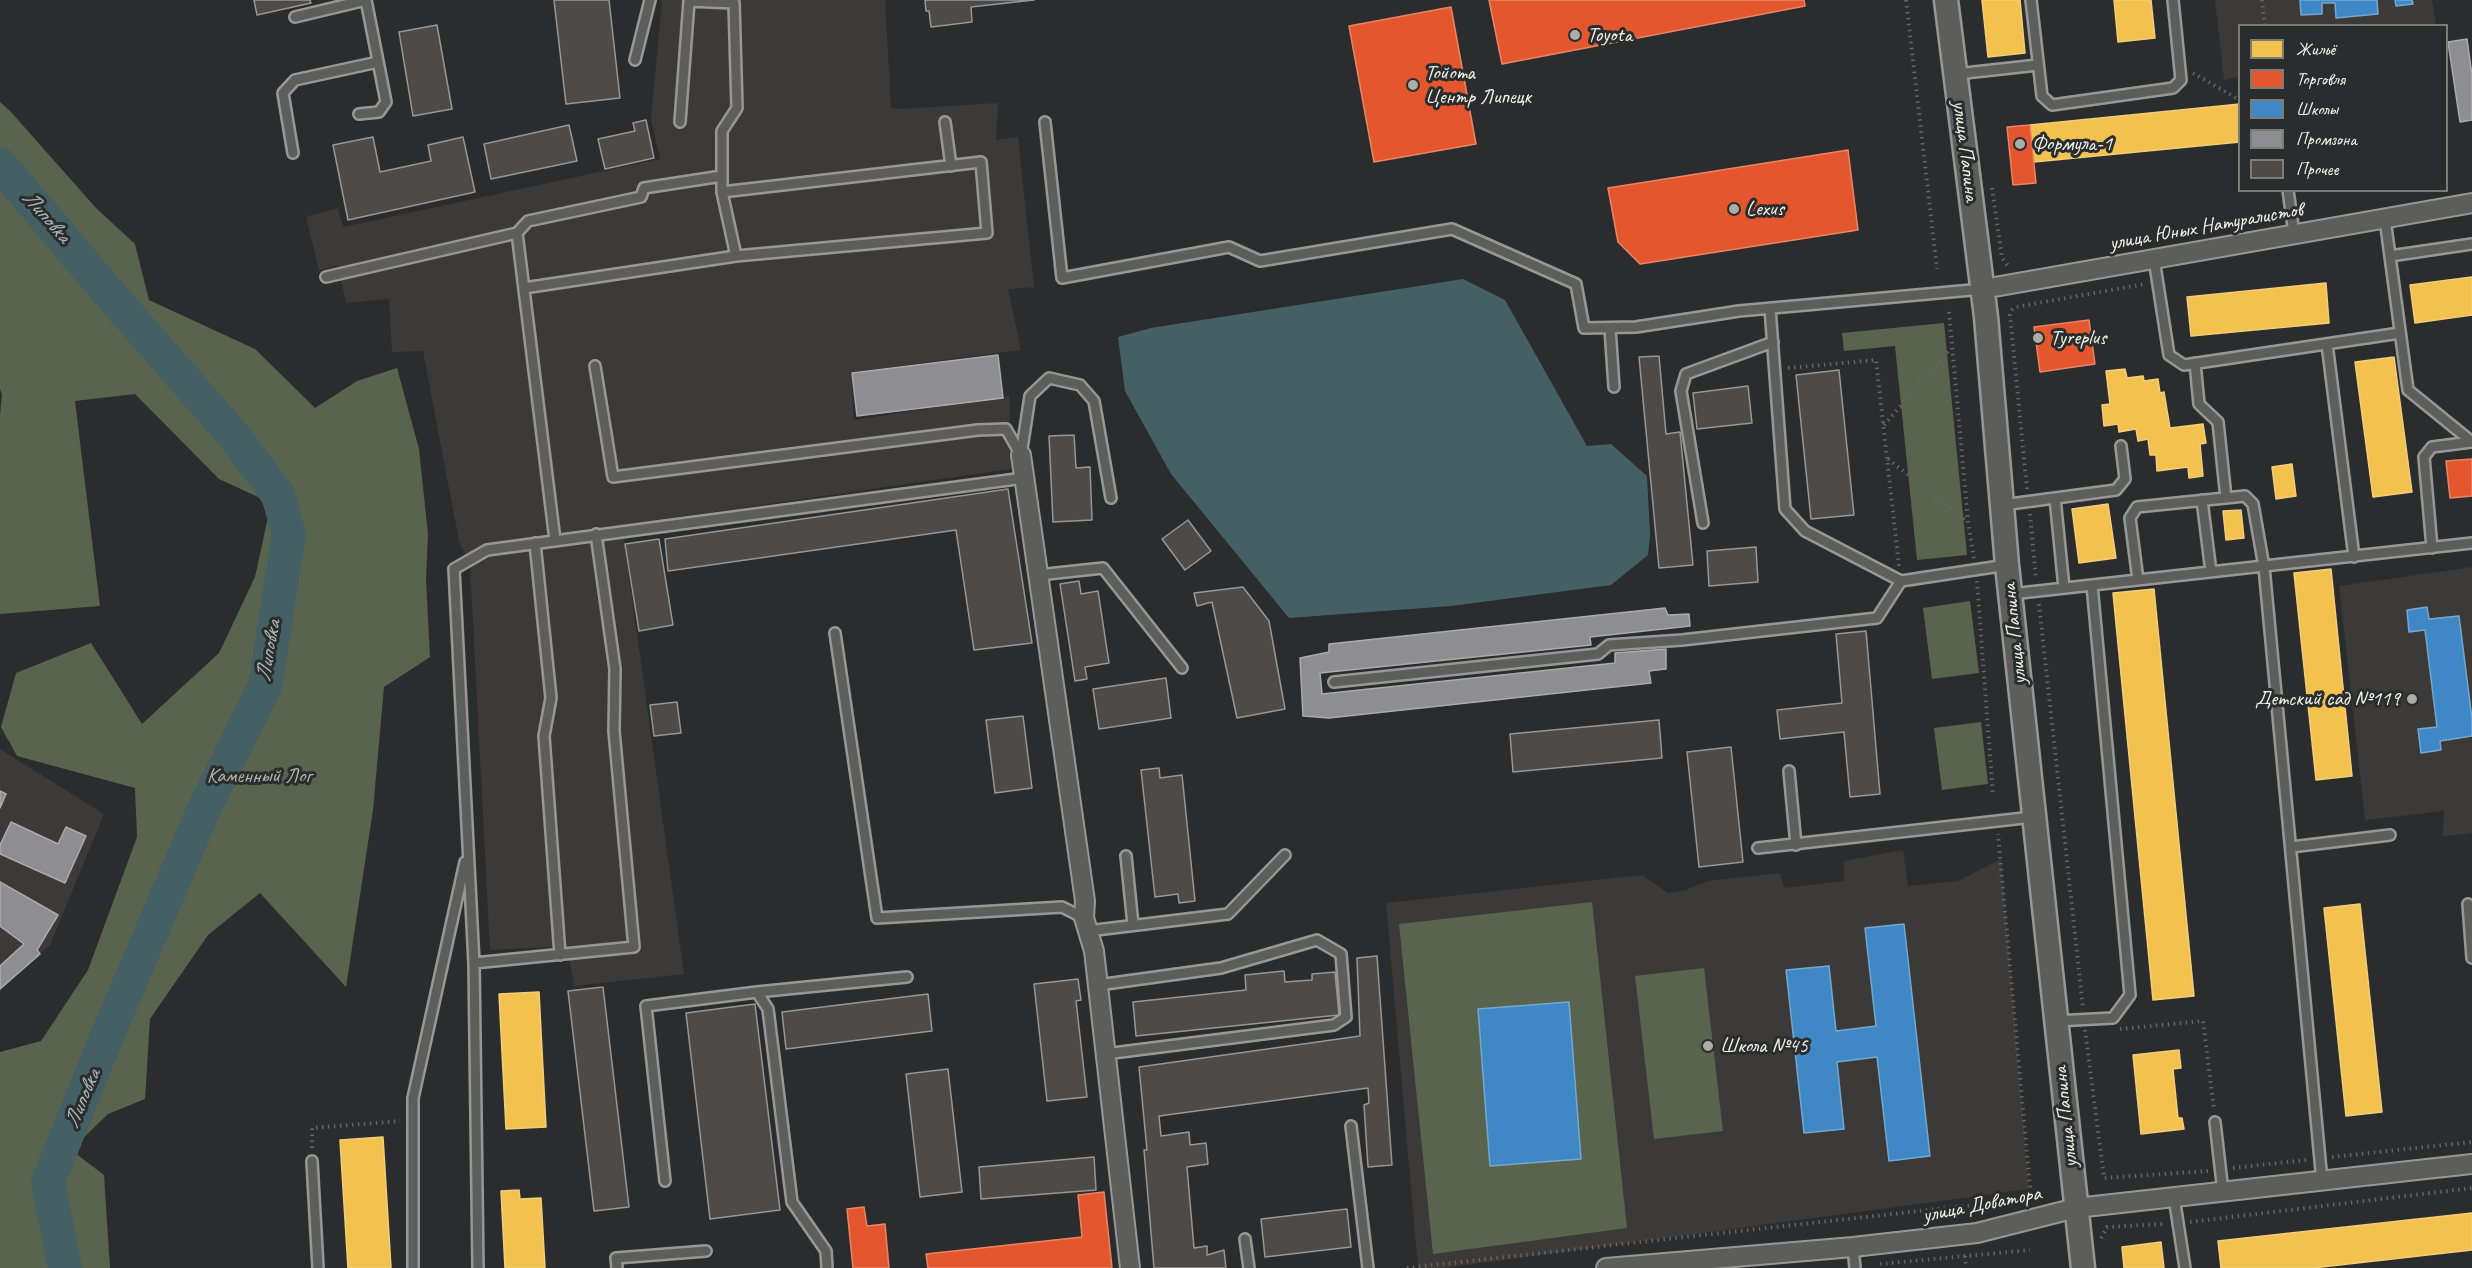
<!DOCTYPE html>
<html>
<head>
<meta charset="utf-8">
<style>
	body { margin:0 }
	#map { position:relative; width:2472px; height:1268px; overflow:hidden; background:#2b2c2d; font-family:Caveat,sans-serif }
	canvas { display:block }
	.legend { position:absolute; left:2238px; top:24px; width:210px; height:168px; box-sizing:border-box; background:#2a2d2e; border:2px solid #7b7b78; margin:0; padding:8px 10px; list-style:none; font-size:18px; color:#f4f1e8 }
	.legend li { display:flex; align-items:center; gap:12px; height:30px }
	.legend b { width:30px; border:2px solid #7b7b78 }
</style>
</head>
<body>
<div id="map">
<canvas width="2472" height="1268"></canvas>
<ul class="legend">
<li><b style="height:16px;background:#f2c14e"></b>Жильё</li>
<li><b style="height:16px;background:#e4572e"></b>Торговля</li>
<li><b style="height:16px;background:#3f88c5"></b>Школы</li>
<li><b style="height:16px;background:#8d8d92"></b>Промзона</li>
<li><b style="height:16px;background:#4d4a48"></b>Прочее</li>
</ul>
</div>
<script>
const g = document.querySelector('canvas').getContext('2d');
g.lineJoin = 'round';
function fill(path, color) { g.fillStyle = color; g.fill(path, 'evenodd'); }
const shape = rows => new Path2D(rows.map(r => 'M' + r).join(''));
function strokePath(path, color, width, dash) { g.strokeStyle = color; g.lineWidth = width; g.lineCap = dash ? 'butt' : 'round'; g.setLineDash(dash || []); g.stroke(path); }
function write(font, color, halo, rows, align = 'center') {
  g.font = font + ' Caveat,sans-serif'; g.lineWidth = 6; g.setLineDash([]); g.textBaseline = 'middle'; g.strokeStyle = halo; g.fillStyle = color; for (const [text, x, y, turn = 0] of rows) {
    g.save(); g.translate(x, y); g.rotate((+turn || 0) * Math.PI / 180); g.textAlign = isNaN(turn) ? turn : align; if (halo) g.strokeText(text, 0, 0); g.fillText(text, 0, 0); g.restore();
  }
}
const built = shape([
	[662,0,885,0,891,108,900,109,998,103,996,140,1018,137,1034,287,1008,289,1021,350,851,372,854,420,1009,396,1011,469,622,525,684,974,574,986,567,946,490,950,470,565,459,541,423,351,392,352,389,299,346,303,338,265,319,270,306,217,338,208,343,227,660,159,651,119],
	[2215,0,2432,0,2436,25,2240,26,2239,77,2224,80],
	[2472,567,2472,833,2443,836,2444,811,2365,820,2339,586],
	[0,749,104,814,50,945,0,991],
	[1903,850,1908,886,1958,881,2001,859,2029,1189,1443,1268,1418,1268,1386,903,1642,875,1668,893,1686,890,1708,881,1780,873,1784,888,1844,881,1844,861]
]);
const green = shape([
	[0,102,11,112,96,208,135,244,149,300,255,349,315,408,357,381,397,368,419,449,428,534,426,580,430,657,384,687,373,810,346,987,260,893,208,935,150,1019,145,1099,108,1114,71,1150,104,1175,110,1268,0,1268,0,1052,41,1041,88,970,137,837,135,788,17,756,1,727,16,673,91,643,142,724,219,653,255,577,271,503,219,479,135,394,75,401,100,606,0,614,0,415,2,395,0,389],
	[1944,323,1967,555,1917,560,1895,346,1844,351,1842,333],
	[1970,601,1979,673,1932,679,1923,608],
	[1981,722,1988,784,1942,790,1934,728],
	[1592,902,1627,1228,1433,1254,1399,924],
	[1704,968,1723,1131,1654,1139,1635,976]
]);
const water = shape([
	[1463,279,1505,300,1587,446,1611,444,1647,476,1650,534,1648,555,1611,585,1451,606,1289,618,1171,474,1125,391,1118,337,1151,328]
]);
const homes = shape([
	[1982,0,2020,0,2025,53,1988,57,1982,0],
	[2114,0,2151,0,2155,38,2118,42,2114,0],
	[2240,104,2240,142,2034,162,2030,125,2240,104],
	[2472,277,2472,315,2415,323,2410,285,2472,277],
	[2326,283,2329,323,2191,336,2187,297,2326,283],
	[2394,357,2412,492,2373,497,2355,362,2394,357],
	[2125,369,2127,378,2143,376,2144,381,2158,379,2160,393,2164,392,2170,428,2203,424,2206,443,2200,444,2203,476,2189,478,2188,467,2157,471,2156,455,2150,455,2148,439,2138,441,2136,429,2119,432,2118,424,2104,426,2102,405,2110,404,2106,371,2125,369],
	[2292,464,2296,496,2276,499,2272,467,2292,464],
	[2108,504,2116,558,2079,563,2072,509,2108,504],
	[2241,510,2244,538,2226,540,2223,511,2241,510],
	[2331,569,2352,776,2316,780,2294,573,2331,569],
	[2154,589,2194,996,2153,1000,2113,593,2154,589],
	[2360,904,2382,1112,2346,1116,2324,908,2360,904],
	[539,992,546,1127,506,1129,499,994,539,992],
	[2179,1050,2181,1068,2173,1069,2178,1118,2182,1118,2184,1129,2141,1134,2133,1055,2179,1050],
	[383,1137,391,1268,348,1268,340,1140,383,1137],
	[519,1190,520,1199,541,1198,545,1268,505,1268,501,1191,519,1190],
	[2472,1213,2472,1250,2313,1268,2221,1268,2218,1241,2472,1213],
	[2161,1242,2164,1268,2124,1268,2122,1247,2161,1242]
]);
const shops = shape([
	[1489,0,1804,0,1805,6,1502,64,1489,0],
	[1451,7,1476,144,1374,162,1349,26,1451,7],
	[2030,125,2036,183,2013,185,2007,127,2030,125],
	[1848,150,1858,230,1640,264,1618,242,1608,188,1848,150],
	[2089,320,2095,364,2040,372,2034,327,2089,320],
	[2472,459,2472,496,2450,498,2446,461,2472,459],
	[1104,1192,1112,1268,928,1268,926,1254,1082,1237,1078,1195,1104,1192],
	[864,1207,867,1226,885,1224,889,1268,853,1268,847,1209,864,1207]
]);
const schools = shape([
	[2300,0,2377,0,2378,14,2336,18,2335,3,2322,3,2322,14,2301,15,2300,0],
	[2395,0,2412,0,2413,4,2396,6,2395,0],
	[2427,607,2429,619,2459,616,2472,719,2472,736,2440,741,2441,750,2421,753,2418,729,2437,727,2425,630,2409,632,2407,610,2427,607],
	[1904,924,1930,1156,1889,1161,1877,1057,1837,1062,1844,1129,1804,1133,1786,970,1829,966,1836,1031,1876,1026,1865,928,1904,924],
	[1569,1002,1581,1159,1490,1166,1478,1009,1569,1002]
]);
const industry = shape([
	[2467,39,2472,75,2472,120,2460,122,2448,42,2467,39],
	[998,355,1003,398,857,416,852,373,998,355],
	[1665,608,1668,615,1689,614,1690,626,1590,637,1591,645,1320,673,1322,694,1615,663,1615,653,1666,649,1666,669,1649,671,1651,683,1329,718,1303,716,1300,658,1329,652,1329,644,1665,608],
	[0,791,6,794,0,808,0,791],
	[11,822,58,844,66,827,86,836,65,883,0,854,0,845,11,822],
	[0,882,58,915,37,950,40,954,0,989,0,966,24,944,0,926,0,882]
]);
const river = shape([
	[0,164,102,285,234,436,278,495,289,534,265,686,204,809,102,1048,48,1182,65,1268]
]);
const building = shape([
	[254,0,310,0,311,3,257,15,254,0],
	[554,0,609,0,620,98,566,104,554,0],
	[925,0,1034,0,971,7,972,22,931,27,929,11,926,11,925,0],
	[437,25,452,109,413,116,399,32,437,25],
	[646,120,654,158,605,169,598,139,635,131,633,123,646,120],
	[569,125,577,161,491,179,484,144,569,125],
	[373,137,380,172,431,161,428,145,463,137,475,192,348,220,333,145,373,137],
	[1659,356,1666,434,1680,432,1693,565,1659,568,1639,357,1659,356],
	[1839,370,1854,515,1811,519,1796,375,1839,370],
	[1748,386,1752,423,1697,429,1693,393,1748,386],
	[1074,435,1076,468,1090,467,1092,520,1053,522,1049,436,1074,435],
	[1008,489,1032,643,974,650,956,530,668,571,665,539,1008,489],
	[1188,520,1211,551,1185,570,1162,539,1188,520],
	[659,539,673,625,639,631,625,544,659,539],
	[1756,547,1758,582,1709,586,1707,551,1756,547],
	[1079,581,1081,594,1098,591,1109,663,1085,667,1087,679,1075,681,1060,584,1079,581],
	[1243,587,1269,621,1285,709,1237,718,1212,602,1197,606,1194,593,1243,587],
	[1866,631,1880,794,1850,797,1844,732,1780,739,1777,710,1842,703,1836,634,1866,631],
	[1166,678,1171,718,1099,729,1093,689,1166,678],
	[677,702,681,733,654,736,650,705,677,702],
	[1023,716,1032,788,995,793,986,720,1023,716],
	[1659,720,1662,758,1513,772,1510,734,1659,720],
	[1731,747,1743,862,1699,867,1687,752,1731,747],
	[1159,768,1160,778,1182,775,1195,901,1179,903,1178,894,1155,897,1141,770,1159,768],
	[1377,956,1392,1165,1368,1167,1364,1105,1369,1103,1368,1088,1159,1116,1161,1136,1189,1132,1190,1145,1206,1143,1208,1164,1187,1167,1194,1248,1207,1246,1207,1255,1224,1250,1226,1268,1154,1268,1144,1150,1147,1150,1139,1067,1360,1036,1357,958,1377,956],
	[1284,971,1285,982,1312,980,1312,974,1335,972,1339,1015,1136,1036,1133,1002,1246,990,1245,975,1284,971],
	[1078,979,1081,1000,1076,1001,1087,1097,1047,1101,1034,984,1078,979],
	[603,987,629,1207,594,1211,568,991,603,987],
	[928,994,932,1031,786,1049,782,1012,928,994],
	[755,1004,780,1210,710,1219,686,1013,755,1004],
	[948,1069,962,1192,920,1197,906,1074,948,1069],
	[1094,1157,1096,1190,981,1199,979,1167,1094,1157],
	[1347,1209,1351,1247,1265,1257,1261,1219,1347,1209]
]);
const path = shape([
	[1906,0,1937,269],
	[2262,0,2265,26],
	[2193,73,2240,100],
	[1992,188,2002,258,2009,267],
	[1949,312,1968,521,1974,559],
	[1788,368,1876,360,1899,566],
	[1884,425,1951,348],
	[1888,459,1967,521],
	[2027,489,2010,315,2012,310,2016,307,2145,284],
	[2030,514,2036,579],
	[1977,581,1993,796],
	[2039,604,2083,1008],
	[2120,1029,2203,1021,2214,1109],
	[2085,1030,2104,1178,2208,1171],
	[312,1148,312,1128,400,1121],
	[2332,1157,2472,1142],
	[2233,1168,2306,1160],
	[2190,1222,2472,1188],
	[2101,1238,2107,1227,2164,1224],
	[1965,1256,1966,1268],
	[1880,1264,2030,1250],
	[1407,1268,2027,1199,2030,1187,1998,834]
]);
const service = shape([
	[2031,0,2042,96,2052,105,2173,88,2181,80,2173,0],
	[295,17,366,0],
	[635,60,650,0],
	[1956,74,2038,65],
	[359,114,379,112,386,102,366,0],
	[945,122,951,166],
	[1045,122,1062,278,1229,247,1260,261,1452,229,1576,284,1584,328,1636,327,1739,311,1983,289],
	[293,153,283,93,295,80,378,62],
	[2288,190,2294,234],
	[722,192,736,256],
	[2385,219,2408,390,2472,442],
	[517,233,528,221,641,197,644,188,722,176],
	[2390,256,2472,244],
	[2154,259,2169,355,2184,365,2400,333],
	[326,277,517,233,555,540],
	[524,288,736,256,987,233,981,162,722,192,722,131,737,108,734,3,689,1,680,122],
	[1770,308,1785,509,1805,531,1901,581,2007,565],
	[1610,328,1614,387],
	[2327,344,2354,557],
	[2195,363,2199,404,2218,422,2226,498],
	[595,366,613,477,978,430,1006,429,1021,455],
	[1021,455,1030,396,1049,378,1080,385,1094,401,1111,498],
	[2055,498,2064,588],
	[2202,500,2211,572],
	[2002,505,2116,490,2125,479,2121,446],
	[1703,523,1681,391,1686,374,1773,342],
	[535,543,551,698,544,736,560,955],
	[2432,548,2424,457,2432,447,2472,442],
	[1038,575,1103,568,1182,668],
	[2138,580,2130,518,2137,507,2245,496,2253,504,2264,567,2322,1181],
	[2011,594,2472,543],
	[835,633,877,918,1062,907,1084,918],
	[1334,682,1598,654,1609,645,1682,640,1877,618,1901,581],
	[1789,771,1796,845],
	[2291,847,2390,835],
	[1758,848,2033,817],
	[1126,856,1133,925],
	[2468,904,2472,958],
	[1088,931,1228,914,1285,855],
	[474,963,454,569,487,550,1024,478],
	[1098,985,1221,968,1317,940,1341,954,1346,1017,1334,1025,1105,1054],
	[757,992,768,1009,792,1202,826,1251,827,1268],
	[2056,1021,2113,1018,2130,995,2092,585],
	[2215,1122,2223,1192],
	[1351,1126,1368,1268],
	[312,1161,318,1268],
	[665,1181,646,1006,757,992,907,977],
	[2174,1197,2185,1268],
	[1245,1239,1249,1268],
	[1853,1247,1855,1268],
	[413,1268,413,1098,465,862],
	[478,1268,474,963,634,947,614,731,615,669,596,534],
	[617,1268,616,1258,706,1251]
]);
const minor = shape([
	[1983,289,2472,203],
	[1021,455,1085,901,1084,918,1094,951,1130,1268],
	[1606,1268,1853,1247,1977,1233,2076,1208,2472,1164]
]);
const tertiary = shape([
	[1946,0,1986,317,2007,565,2083,1268]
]);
const markers = [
	[1575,35,6,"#aeaca7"],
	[1413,85,6,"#aeaca7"],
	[2020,144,6,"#aeaca7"],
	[1734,209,6,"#aeaca7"],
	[2038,338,6,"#aeaca7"],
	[2412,699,6,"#aeaca7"],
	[1708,1046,6,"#aeaca7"]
];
const poiNames = [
	["Toyota",1587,35],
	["Тойота",1425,73],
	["Центр Липецк",1425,97],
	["Формула-1",2032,144],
	["Lexus",1746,209],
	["Tyreplus",2050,338],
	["Детский сад №119",2400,699,"right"],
	["Школа №45",1720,1046]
];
const streetNames = [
	["улица Папина",1965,151,83],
	["улица Юных Натуралистов",2206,227,-10],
	["улица Папина",2015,634,-96],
	["улица Папина",2066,1117,-96],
	["улица Доватора",1982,1205,-11]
];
const parkNames = [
	["Каменный Лог",259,776]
];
const waterNames = [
	["Липовка",46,217,49],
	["Липовка",269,651,-80],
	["Липовка",83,1099,-67]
];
fill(built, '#3c3a38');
fill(green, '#59644f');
fill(water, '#446065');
fill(homes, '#f2c14e');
strokePath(homes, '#f3cf7c', 1.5);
fill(shops, '#e4572e');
strokePath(shops, '#e98566', 1.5);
fill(schools, '#3f88c5');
strokePath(schools, '#75a8d0', 1.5);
fill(industry, '#8d8d92');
strokePath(industry, '#acabac', 1.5);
strokePath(river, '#446065', 34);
fill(building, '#4d4a48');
strokePath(building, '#979796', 1.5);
strokePath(service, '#979796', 14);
strokePath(minor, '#979796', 22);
strokePath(tertiary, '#979796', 27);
strokePath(path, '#646464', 4, [1.5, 4.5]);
strokePath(service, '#5d5d5c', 9);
strokePath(minor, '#5d5d5c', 18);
strokePath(tertiary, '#5d5d5c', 22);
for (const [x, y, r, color] of markers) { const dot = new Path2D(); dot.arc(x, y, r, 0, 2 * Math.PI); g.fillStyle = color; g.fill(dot); strokePath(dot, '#2a2d2e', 2); }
write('21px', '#f4f1e8', '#2a2d2e', poiNames, 'left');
write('21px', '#f4f1e8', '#2a2d2e', streetNames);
write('21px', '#b1b6a5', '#2a2d2e', parkNames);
write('italic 22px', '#afb9b6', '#2a2d2e', waterNames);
</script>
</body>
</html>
